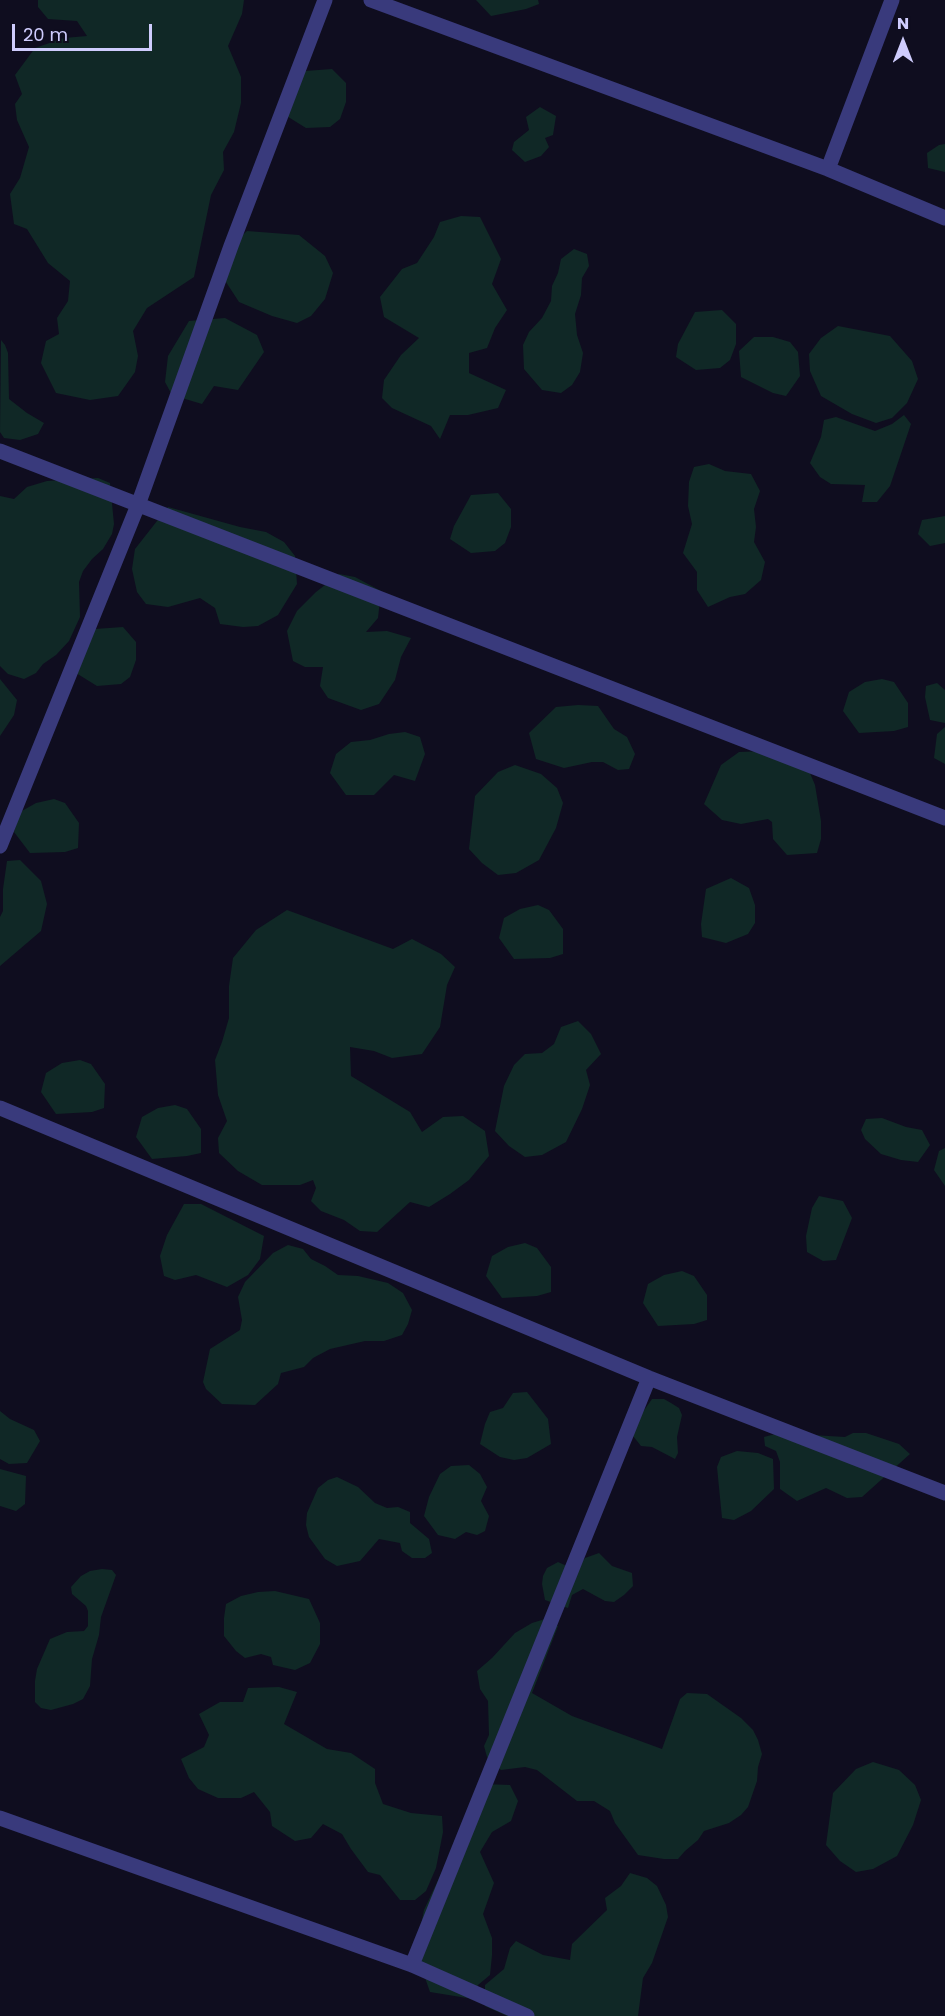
<!DOCTYPE html>
<html>
<head>
<meta charset="utf-8">
<style>
	body { margin:0 }
	#map { position:relative; width:945px; height:2016px; overflow:hidden; background:#0f0d1f; font-family:Poppins,sans-serif }
	canvas { display:block }
	.north { position:absolute; left:873px; top:12px; width:60px; height:60px; -webkit-text-stroke:4px #0f0d1f; paint-order:stroke; rotate:0deg; font-size:16px; font-weight:700; line-height:24px; text-align:center; color:#cfccfd }
	.north::after { content:''; display:block; margin:auto; width:21px; height:27px; background:#cfccfd; clip-path:polygon(50% 0,100% 100%,50% 72%,0 100%) }
	.scale { position:absolute; left:12px; top:24px; width:140px; height:27px; box-sizing:border-box; border:3px solid #cfccfd; border-top:0; padding-left:8px; font-size:18px; line-height:21px; white-space:nowrap; color:#cfccfd; -webkit-text-stroke:4px #0f0d1f; paint-order:stroke }
</style>
</head>
<body>
<div id="map">
<canvas width="945" height="2016"></canvas>
<div class="north">N</div>
<div class="scale">20 m</div>
</div>
<script>
const g = document.querySelector('canvas').getContext('2d');
g.lineJoin = 'round';
function fill(path, color) { g.fillStyle = color; g.fill(path, 'evenodd'); }
const shape = rows => new Path2D(rows.map(r => 'M' + r).join(''));
function strokePath(path, color, width, dash) { g.strokeStyle = color; g.lineWidth = width; g.lineCap = dash ? 'butt' : 'round'; g.setLineDash(dash || []); g.stroke(path); }
const green = shape([
	[38,0,244,0,242,14,228,46,241,77,241,103,234,132,223,152,224,170,211,195,194,277,147,308,133,331,138,356,135,372,118,396,90,400,56,393,41,363,46,341,59,334,57,318,68,301,70,281,48,263,27,229,14,224,10,194,20,178,29,147,17,120,15,104,22,94,15,75,35,48,64,38,87,36,77,21,48,19,38,7],
	[476,0,538,0,539,4,526,9,491,16],
	[332,69,346,83,346,102,340,119,330,127,306,128,285,115,305,71],
	[540,107,556,116,553,135,545,138,549,147,541,156,525,162,512,150,514,142,529,130,526,117],
	[945,144,945,172,928,168,927,153,939,145],
	[461,216,480,217,501,259,492,284,507,310,495,328,487,348,469,353,469,373,506,390,498,408,468,415,450,415,440,439,431,426,392,408,382,398,384,380,401,355,419,338,384,317,380,297,402,269,417,263,434,237,440,222],
	[247,231,299,235,325,256,333,273,325,299,311,316,297,323,272,316,239,302,224,279,232,245],
	[574,249,587,254,589,266,582,278,581,295,575,314,577,335,583,353,580,372,572,385,561,393,542,390,524,369,523,345,529,332,542,318,551,301,552,286,558,273,561,259],
	[722,310,736,324,736,344,730,360,720,368,696,370,676,357,678,344,695,312],
	[225,318,257,335,264,352,238,390,214,386,202,404,172,395,165,382,168,356,189,321],
	[838,326,890,336,912,361,918,379,907,403,892,418,876,423,852,414,821,396,810,371,809,354,821,338],
	[754,337,773,337,790,342,798,352,800,376,786,396,773,393,741,377,739,351],
	[1,340,5,345,8,353,9,399,27,413,44,423,38,434,20,440,4,438,0,432],
	[904,415,911,424,890,486,877,502,862,502,865,485,831,484,820,477,810,463,821,437,824,420,836,417,875,431,892,424],
	[709,464,725,471,751,474,760,491,754,509,756,527,754,542,765,562,761,580,745,594,730,597,708,607,697,590,697,572,683,553,692,524,688,506,689,482,694,467],
	[98,478,110,483,114,524,112,534,103,549,92,559,83,571,79,582,80,617,69,641,56,655,43,664,36,673,24,679,8,674,0,666,0,496,14,499,27,487,47,481],
	[498,493,511,509,511,527,505,543,495,551,471,553,450,539,454,526,471,495],
	[168,507,240,527,266,532,284,542,295,556,297,584,278,615,258,626,243,627,220,624,215,608,200,598,168,607,146,604,137,592,132,569,135,549],
	[945,516,945,543,930,546,918,534,922,520],
	[339,574,355,577,381,591,378,618,366,632,387,631,411,638,401,657,395,680,379,704,361,710,328,698,320,686,323,667,305,667,293,661,287,631,297,611,316,592],
	[123,627,136,642,136,660,130,677,121,684,97,686,76,673,95,629],
	[0,679,17,700,14,715,0,736],
	[882,679,894,682,908,703,908,727,894,731,859,733,843,711,849,692,865,682],
	[937,683,945,690,945,723,930,720,925,697,926,686],
	[578,705,598,706,614,729,627,737,635,754,629,769,618,770,603,762,592,762,564,768,536,759,529,733,556,707],
	[945,727,945,764,934,758,937,734],
	[405,732,420,737,425,754,415,781,394,775,374,795,346,795,330,773,336,754,351,742,370,740,389,734],
	[767,751,807,766,815,785,821,821,821,839,817,853,787,855,773,839,772,822,768,819,741,824,722,820,704,804,721,765,739,752],
	[515,765,541,774,557,788,563,803,556,828,539,860,516,873,498,875,482,863,469,849,475,796,498,772],
	[54,799,65,803,79,823,78,848,65,852,30,853,14,832,20,812,36,803],
	[20,860,41,881,47,904,41,931,0,966,0,917,3,911,3,889,7,861],
	[731,878,749,888,755,905,755,923,748,934,726,943,702,937,701,924,706,889],
	[538,905,549,910,563,929,563,954,550,958,514,959,499,938,504,918,520,909],
	[287,910,393,949,412,939,441,954,455,967,447,985,440,1027,422,1054,392,1058,374,1051,350,1047,351,1076,410,1112,422,1132,443,1117,463,1116,485,1131,489,1156,469,1180,450,1194,429,1207,410,1202,377,1232,360,1231,344,1220,321,1211,311,1201,316,1188,313,1180,300,1185,262,1185,238,1171,219,1153,218,1138,227,1121,218,1095,215,1060,222,1042,229,1018,229,986,233,958,256,930],
	[578,1021,591,1034,601,1054,586,1070,590,1085,582,1109,566,1142,542,1155,525,1157,509,1146,495,1131,504,1086,514,1065,525,1054,542,1053,554,1044,561,1027],
	[80,1060,91,1064,105,1084,104,1108,92,1112,56,1114,41,1092,46,1073,62,1063],
	[175,1105,187,1109,201,1129,201,1153,187,1156,152,1159,136,1137,142,1117,158,1108],
	[882,1118,906,1127,922,1130,930,1145,918,1162,901,1160,881,1154,865,1139,861,1130,866,1119],
	[945,1148,945,1186,934,1170,939,1151],
	[819,1196,843,1201,852,1218,836,1260,823,1261,807,1252,806,1236,812,1208],
	[184,1204,201,1204,264,1236,260,1259,248,1275,227,1287,196,1275,175,1280,164,1276,160,1256,167,1235],
	[525,1243,537,1248,551,1267,551,1292,537,1296,502,1298,486,1276,492,1256,508,1247],
	[288,1245,303,1249,311,1259,325,1266,338,1275,358,1276,388,1283,403,1293,412,1310,408,1324,402,1335,384,1341,365,1341,330,1349,313,1358,304,1367,281,1373,278,1384,255,1405,222,1404,206,1389,203,1382,210,1349,240,1330,242,1320,238,1297,245,1282,273,1253],
	[682,1271,694,1276,707,1295,707,1320,694,1324,658,1326,643,1303,648,1284,664,1275],
	[527,1392,548,1419,551,1444,527,1458,514,1460,500,1457,480,1444,485,1424,490,1412,503,1408,513,1393],
	[652,1399,664,1399,671,1403,679,1408,682,1415,677,1437,678,1453,675,1459,652,1447,641,1446,633,1436,640,1416],
	[0,1411,10,1419,34,1430,40,1441,27,1463,9,1464,0,1459],
	[779,1433,845,1437,853,1433,866,1433,899,1444,910,1454,862,1497,847,1498,826,1488,797,1501,780,1489,780,1462,776,1451,765,1446,764,1437],
	[737,1451,758,1453,773,1459,774,1489,751,1511,734,1520,722,1518,717,1467,721,1457],
	[469,1465,480,1474,487,1487,481,1501,489,1516,485,1531,477,1535,466,1532,455,1539,438,1535,424,1516,429,1497,440,1474,451,1466],
	[0,1469,26,1476,25,1504,16,1511,0,1506],
	[337,1477,358,1487,375,1503,387,1508,398,1507,410,1512,410,1523,429,1539,432,1553,425,1558,412,1558,402,1551,400,1543,379,1539,360,1561,337,1566,325,1559,309,1537,306,1525,307,1513,318,1488,328,1480],
	[599,1553,612,1566,632,1573,633,1586,624,1595,614,1602,605,1601,583,1589,572,1595,568,1608,545,1600,542,1584,543,1576,547,1568,558,1562,569,1567,580,1565,585,1558],
	[102,1569,112,1570,116,1575,101,1617,99,1635,92,1659,90,1686,83,1699,73,1704,51,1710,41,1708,35,1702,35,1681,37,1669,50,1639,67,1632,84,1631,88,1626,88,1611,86,1606,72,1594,71,1587,81,1576,90,1571],
	[275,1591,309,1599,320,1623,320,1644,310,1663,295,1670,273,1665,271,1657,261,1654,245,1658,236,1651,224,1636,224,1618,226,1604,241,1596,258,1592],
	[545,1619,558,1626,532,1693,572,1716,662,1749,680,1699,687,1693,707,1694,741,1718,753,1730,758,1740,762,1754,758,1767,757,1781,748,1807,741,1815,729,1823,704,1831,698,1840,685,1851,678,1859,664,1859,638,1855,615,1823,610,1811,594,1801,577,1801,537,1770,525,1767,501,1770,487,1757,484,1746,489,1735,488,1701,480,1689,477,1671,492,1658,515,1633,532,1623],
	[279,1687,297,1692,284,1724,327,1749,351,1753,375,1769,375,1783,383,1804,411,1813,442,1816,443,1832,436,1868,426,1891,415,1900,400,1900,380,1875,368,1872,351,1849,342,1834,323,1824,311,1838,295,1841,272,1826,270,1812,254,1792,241,1798,218,1798,198,1789,189,1778,181,1759,204,1747,209,1735,199,1714,220,1702,243,1702,248,1688],
	[873,1762,899,1770,915,1785,921,1800,913,1825,897,1856,873,1869,856,1872,840,1861,826,1845,833,1793,856,1769],
	[483,1784,510,1785,518,1801,511,1821,492,1832,480,1852,494,1883,483,1914,492,1938,492,1955,490,1975,478,1985,473,1999,430,1992,422,1969,419,1935,424,1910],
	[630,1873,647,1878,657,1886,666,1905,668,1917,652,1963,643,1978,638,2016,507,2016,485,2006,485,1985,504,1969,510,1948,516,1941,543,1955,570,1960,572,1944,607,1910,605,1898,621,1886]
]);
const minor = shape([
	[371,0,828,169,945,218],
	[828,169,892,0],
	[0,451,945,818],
	[0,846,138,505,231,246,325,0],
	[0,1108,649,1378,945,1493],
	[0,1818,412,1965,527,2016],
	[412,1965,649,1378]
]);
fill(green, '#102826');
strokePath(minor, '#393a7c', 15);
</script>
</body>
</html>
